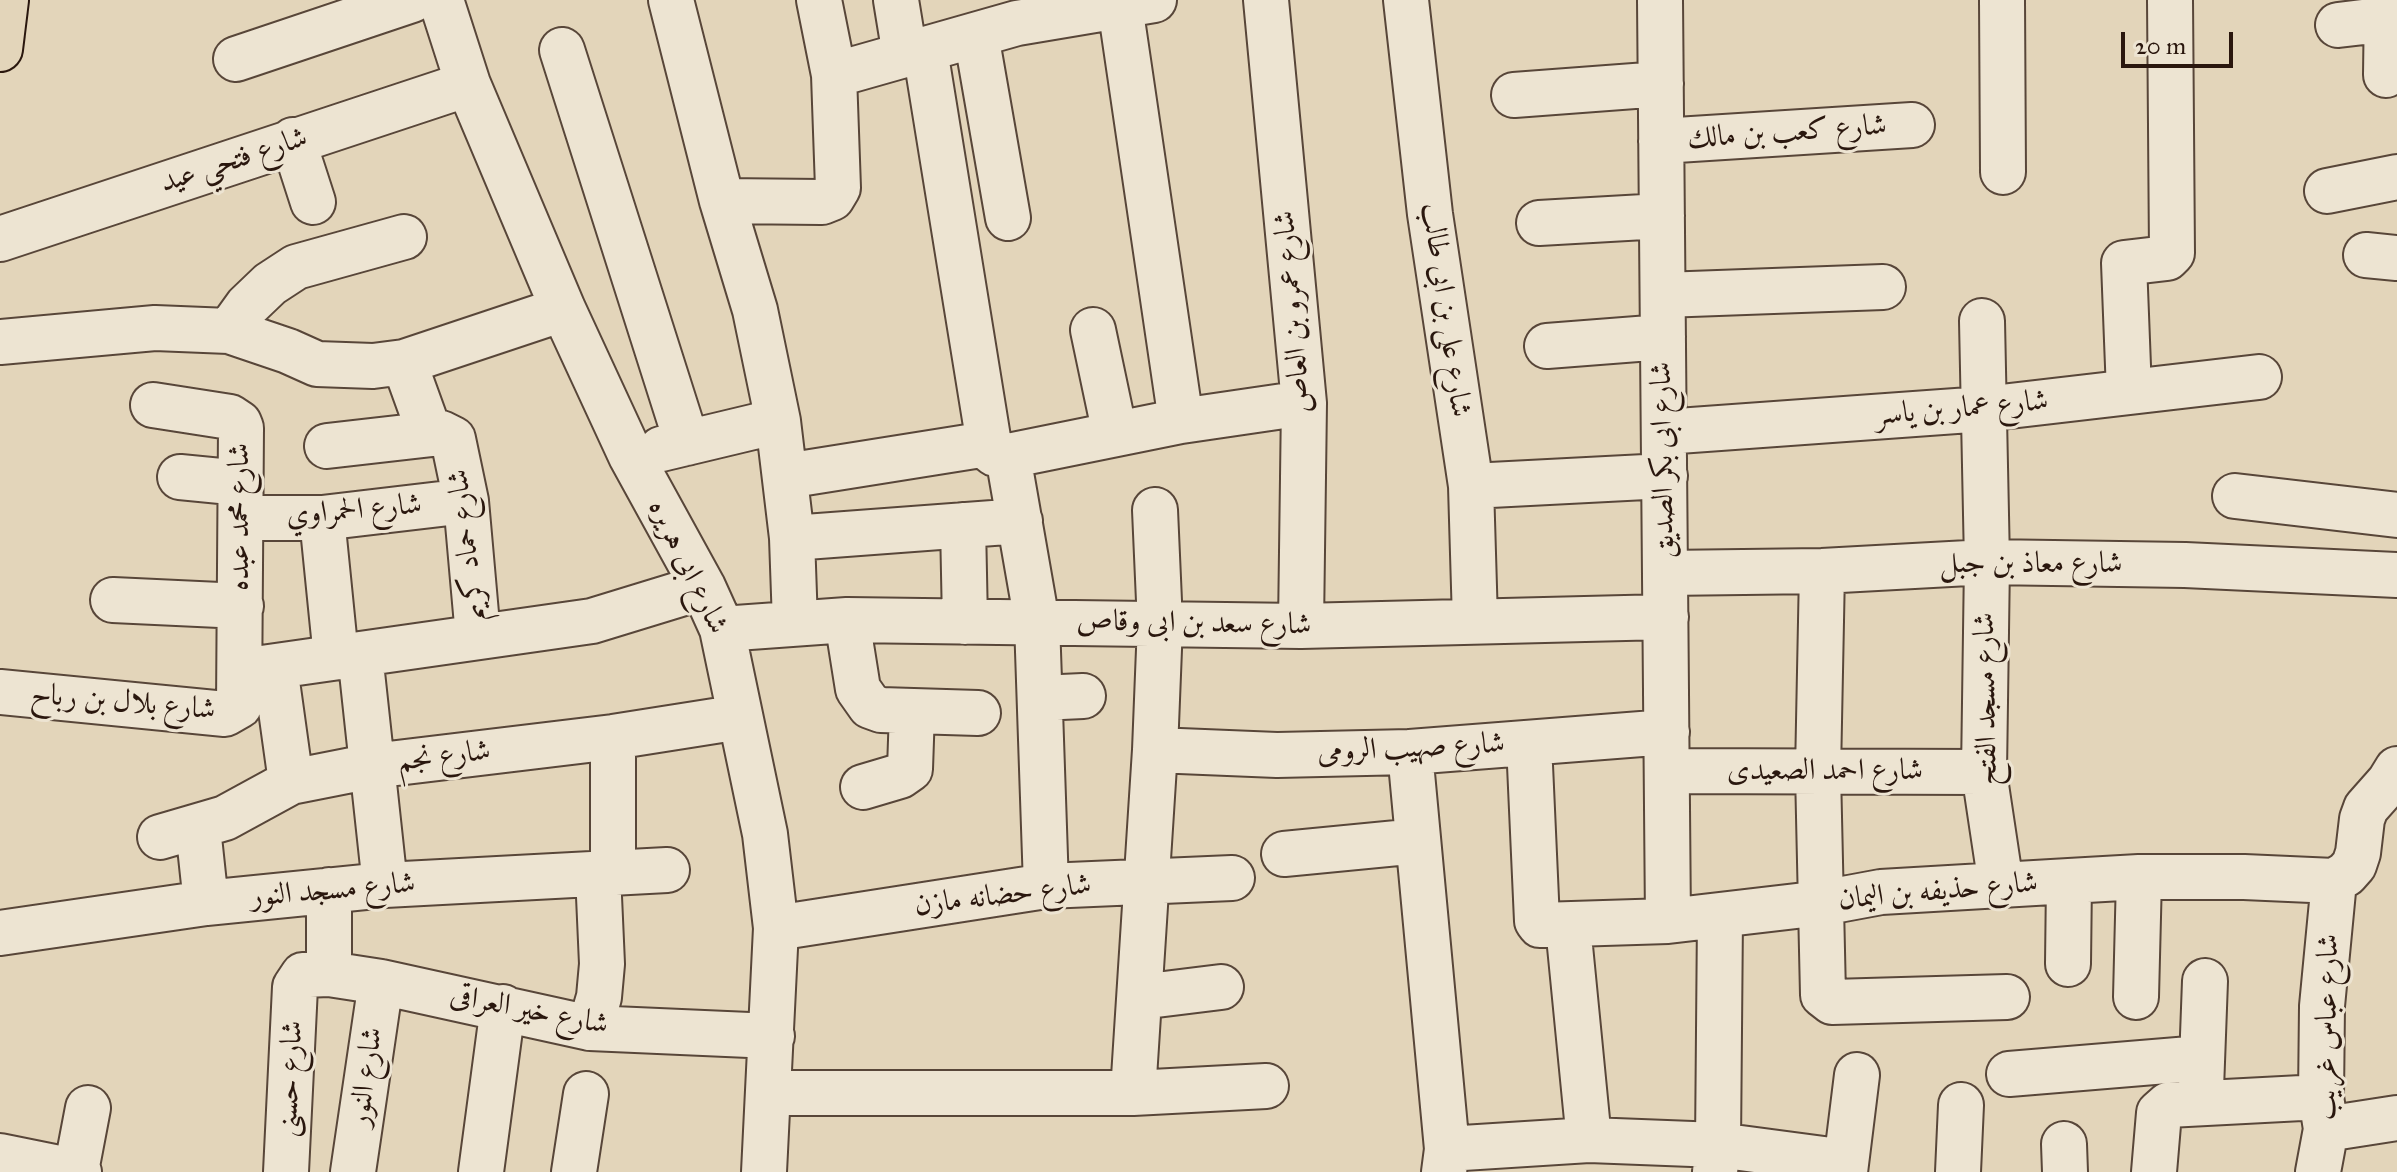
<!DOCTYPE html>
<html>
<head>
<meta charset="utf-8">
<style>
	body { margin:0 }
	#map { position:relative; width:2397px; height:1172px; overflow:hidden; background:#e3d5ba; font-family:"IM FELL Great Primer",serif }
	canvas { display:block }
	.scale { position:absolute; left:2121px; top:32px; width:112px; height:36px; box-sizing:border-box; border:4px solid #2a170e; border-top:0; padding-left:10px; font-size:24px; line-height:28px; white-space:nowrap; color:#2a170e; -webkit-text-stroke:6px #ede4d2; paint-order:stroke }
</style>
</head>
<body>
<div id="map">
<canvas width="2397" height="1172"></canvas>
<div class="scale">20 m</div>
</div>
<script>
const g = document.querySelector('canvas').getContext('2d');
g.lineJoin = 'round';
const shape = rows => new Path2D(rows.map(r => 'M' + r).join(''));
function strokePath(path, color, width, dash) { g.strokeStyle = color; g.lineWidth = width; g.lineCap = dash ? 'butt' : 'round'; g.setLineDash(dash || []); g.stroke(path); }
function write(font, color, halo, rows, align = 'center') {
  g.font = font + ' "IM FELL Great Primer",Amiri,serif'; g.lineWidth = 6; g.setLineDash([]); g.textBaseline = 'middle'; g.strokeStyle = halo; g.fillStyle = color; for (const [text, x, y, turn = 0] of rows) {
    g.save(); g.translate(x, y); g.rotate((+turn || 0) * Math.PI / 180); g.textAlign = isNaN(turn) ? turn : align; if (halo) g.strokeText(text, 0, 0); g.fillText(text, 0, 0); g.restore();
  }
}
const minor = shape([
	[441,0,468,84,563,309,631,456,703,587,722,629,765,834,776,928,764,1172],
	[671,0,722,201,755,310,778,421,792,538,795,623],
	[896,0,905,55],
	[1266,0,1304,403,1301,626],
	[1406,0,1430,214,1471,486,1475,621],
	[1660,0,1668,921],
	[2002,0,2003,172],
	[1120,6,1181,421],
	[2338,25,2397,18],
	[976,35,1008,218],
	[562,50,687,443],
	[925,50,990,450,995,454,1008,456,1181,421,1304,403],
	[236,59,412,0],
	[834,75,1017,23,1154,0],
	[2386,75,2387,0],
	[1514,95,1661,84],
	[293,140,313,202],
	[1661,141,1912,125],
	[2327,191,2397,177],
	[722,201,822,202,832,198,838,188,834,75,819,0],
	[1539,223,1662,216],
	[0,239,468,84],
	[2366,255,2397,258],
	[1663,295,1883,287],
	[1982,321,1987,562,1984,772,2001,885],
	[1093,330,1115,434],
	[229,331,247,306,270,284,296,267,404,237],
	[0,342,155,328,229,331,288,351,317,364,373,366,404,362,563,309],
	[1547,346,1663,337],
	[404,362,430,434],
	[2129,392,2124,263,2167,258,2172,253,2170,0],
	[1664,432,1984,409,2259,377],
	[327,446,441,433,453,439,466,501,478,636],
	[661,449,778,421],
	[1008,456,1037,622,1046,886],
	[786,476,987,444],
	[180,477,241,483],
	[1471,486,1665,476],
	[2235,496,2397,515],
	[241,518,322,518,466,501],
	[322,518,336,657],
	[963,525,965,622],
	[792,538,1020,521],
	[1822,571,1818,772,1823,995,1832,1002,2007,997],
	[1665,573,1822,571,1987,562,2185,565,2397,575],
	[113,600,241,606],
	[847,620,858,689,870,706,881,710,978,713],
	[722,629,847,620,1301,626,1666,617],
	[360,654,385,885],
	[275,667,291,782],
	[241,671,592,621,703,587],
	[0,692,225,714,239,706,241,428,239,423,230,417,153,405],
	[1040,698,1083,696],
	[613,737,613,873],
	[1529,743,1537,921,1540,925,1668,921,1822,903,1881,892,2069,881,2139,877,2244,877,2334,881],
	[1155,750,1277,755,1410,752,1667,732],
	[1410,752,1447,1149,1444,1172],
	[1667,771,1984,772],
	[863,787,900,776,910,769,912,711],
	[198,828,206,903],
	[160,837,225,818,291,782,372,766,613,737,740,717],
	[1284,854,1418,841],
	[2334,881,2346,874,2354,865,2358,853,2362,819,2366,808,2389,782,2397,769],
	[329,890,329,974],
	[1568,926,1589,1140],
	[776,928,1046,886,1232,878],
	[0,933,206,903,385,885,667,870],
	[2068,964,2069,881],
	[1140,997,1221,987],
	[2136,997,2139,877],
	[590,1028,599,997,602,964,598,874],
	[2009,1074,2202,1058],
	[2201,1089,2205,981],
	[770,1093,1133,1093,1266,1086],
	[1133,1093,1155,750,1160,624,1155,510],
	[2326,1129,2397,1118],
	[2064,1144,2065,1172],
	[1447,1149,1589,1140,1718,1145,1846,1162],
	[0,1156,79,1172],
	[76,1171,88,1108],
	[286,1172,295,987,303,975,329,974,381,982,590,1028,772,1036],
	[353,1172,381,982],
	[481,1172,503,1007],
	[574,1172,586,1094],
	[1715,1172,1718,1145,1720,916],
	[1845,1172,1857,1075],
	[1958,1172,1961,1105],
	[2154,1172,2159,1113,2168,1105,2321,1097],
	[2318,1172,2326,1129,2321,1097,2322,1006,2334,881]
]);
const major = shape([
	[0,49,6,0]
]);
const streetNames = [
	["شارع كعب بن مالك",1787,133,-4],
	["شارع فتحي عيد",234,161,-18],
	["شارع على بن ابى طالب",1445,310,82],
	["شارع عمرو بن العاص",1294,312,-95],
	["شارع عمار بن ياسر",1962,409,-5],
	["شارع ابى بكر الصديق",1664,460,-91],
	["شارع الحمراوي",354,511,-5],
	["شارع محمد عبده",241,517,-90],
	["شارع حماد كريم",468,545,-97],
	["شارع معاذ بن جبل",2031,565],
	["شارع ابى هريره",687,567,64],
	["شارع سعد بن ابى وقاص",1194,624,1],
	["شارع مسجد الفتح",1987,699,-91],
	["شارع بلال بن رباح",123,703,5],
	["شارع صهيب الرومى",1411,749,-3],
	["شارع نجم",444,757,-7],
	["شارع احمد الصعيدى",1825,772],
	["شارع مسجد النور",333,891,-5],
	["شارع حذيفه بن اليمان",1938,892,-5],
	["شارع حضانه مازن",1003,896,-7],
	["شارع خير العراقى",529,1011,11],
	["شارع عباس غريب",2328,1027,-89],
	["شارع النور",367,1077,-82],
	["شارع حسنى",291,1079,-87]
];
strokePath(minor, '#584639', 48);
strokePath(major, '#2a170e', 48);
strokePath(minor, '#ede4d2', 44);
strokePath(major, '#e3d5ba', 44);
write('30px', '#2a170e', '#ede4d2', streetNames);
</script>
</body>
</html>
